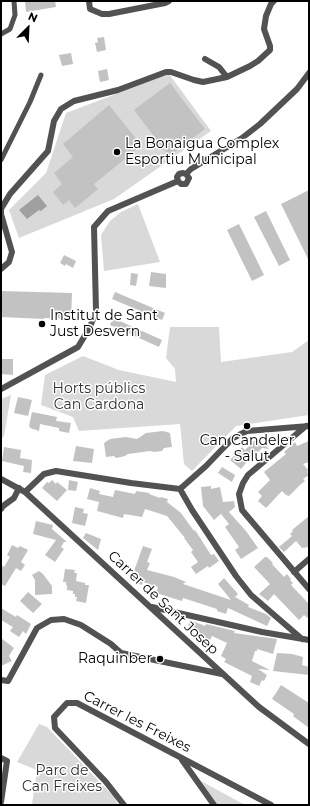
<!DOCTYPE html>
<html>
<head>
<meta charset="utf-8">
<style>
	body { margin:0 }
	#map { position:relative; width:310px; height:806px; overflow:hidden; background:#fff; font-family:Montserrat,sans-serif }
	canvas { display:block }
	.frame { position:absolute; inset:0; border:2px solid #000; pointer-events:none }
	.north { position:absolute; left:8px; top:8px; width:40px; height:40px; -webkit-text-stroke:3px #fff; paint-order:stroke; rotate:24deg; font-size:11px; font-weight:700; line-height:16px; text-align:center; color:#000 }
	.north::after { content:''; display:block; margin:auto; width:14px; height:18px; background:#000; clip-path:polygon(50% 0,100% 100%,50% 72%,0 100%) }
</style>
</head>
<body>
<div id="map">
<canvas width="310" height="806"></canvas>
<div class="frame"></div>
<div class="north">N</div>
</div>
<script>
const g = document.querySelector('canvas').getContext('2d');
g.lineJoin = 'round';
function fill(path, color) { g.fillStyle = color; g.fill(path, 'evenodd'); }
const shape = rows => new Path2D(rows.map(r => 'M' + r).join(''));
function strokePath(path, color, width, dash) { g.strokeStyle = color; g.lineWidth = width; g.lineCap = dash ? 'butt' : 'round'; g.setLineDash(dash || []); g.stroke(path); }
function write(font, color, halo, rows, align = 'center') {
  g.font = font + ' Montserrat,sans-serif'; g.lineWidth = 3; g.setLineDash([]); g.textBaseline = 'middle'; g.strokeStyle = halo; g.fillStyle = color; for (const [text, x, y, turn = 0] of rows) {
    g.save(); g.translate(x, y); g.rotate((+turn || 0) * Math.PI / 180); g.textAlign = isNaN(turn) ? turn : align; if (halo) g.strokeText(text, 0, 0); g.fillText(text, 0, 0); g.restore();
  }
}
const green = shape([
	[169,74,211,131,114,199,19,238,9,210,46,173,66,113],
	[138,204,160,262,104,271,101,235,110,221,121,212],
	[170,327,219,327,221,362,292,352,309,340,309,415,236,426,192,471,184,464,180,424,79,431,73,417,41,405,45,375,83,356,119,370,176,382,175,369,166,358],
	[11,395,4,436,1,439,1,399],
	[39,724,47,727,114,797,118,805,32,805,37,770,17,762],
	[201,781,245,805,217,805]
]);
const water = shape([
	[38,195,47,206,41,211,39,210,27,219,19,210]
]);
const building = shape([
	[25,1,55,1,56,7,26,12],
	[104,37,106,50,97,52,95,43,98,42,97,38],
	[71,53,73,64,62,66,59,55],
	[107,69,109,80,100,82,98,71],
	[170,83,205,129,169,156,134,110],
	[109,105,138,141,133,145,137,149,94,184,98,189,75,208,69,200,63,205,53,192,62,184,54,173,73,157,63,144],
	[309,190,309,261,281,204],
	[266,211,290,260,279,266,254,217],
	[239,224,264,275,252,281,227,230],
	[64,255,76,261,73,268,66,264,65,266,60,263],
	[151,272,166,274,166,288,149,286],
	[131,273,138,274,136,286,130,285],
	[1,291,72,293,71,319,44,318,44,319,1,317],
	[115,292,165,313,162,320,112,299],
	[113,318,162,340,159,347,110,325],
	[1,359,13,359,13,375,1,374],
	[18,397,32,400,28,416,14,413],
	[32,412,57,417,56,421,71,423,69,433,59,431,59,428,40,424,39,431,30,428,30,427,29,426],
	[163,431,170,433,172,447,164,448,162,451,154,452,150,451,128,454,125,456,116,458,114,456,106,457,104,443,110,439,126,437,137,439,146,433],
	[255,440,258,442,260,440,269,449,262,448,258,452,256,451,241,469,230,460,242,447,245,450],
	[309,441,309,462,303,464,308,470,307,472,309,475,303,479,305,481,300,485,289,496,286,495,282,491,266,508,258,501,262,496,258,492,270,480,264,472,286,454,284,452,295,442,297,446],
	[76,446,94,449,92,463,73,461],
	[4,447,21,450,20,458,32,460,31,473,23,472,24,466,2,461],
	[222,467,235,475,232,482,218,473],
	[52,480,56,484,57,482,67,490,57,501,42,488,47,482,49,483],
	[69,480,78,482,76,491,68,490],
	[211,486,211,489,220,487,223,502,234,501,235,507,229,512,246,531,258,548,241,559,235,550,239,547,225,527,229,524,221,514,214,520,203,506,201,487],
	[90,488,100,491,99,494,113,497,115,490,135,494,136,491,150,493,149,494,160,498,161,497,168,499,167,502,181,513,194,531,195,530,211,555,214,554,219,561,209,568,208,566,196,574,191,567,198,562,191,552,193,550,184,538,185,538,167,516,145,509,142,517,124,514,123,518,97,511,99,502,87,499],
	[75,507,84,509,83,513,88,514,85,526,72,523],
	[309,516,309,547,302,548,296,541,284,552,279,547,292,536,290,534,293,531,292,530],
	[36,521,53,525,52,529,67,542,64,542,61,547,64,549,55,562,45,555,56,540,33,534],
	[86,533,101,539,98,550,83,538],
	[12,545,18,548,20,546,28,550,21,562,25,565,21,571,16,568,5,586,1,584,1,565,4,567,10,557,7,555],
	[143,546,152,549,147,562,150,563,147,570,174,577,186,582,183,584,231,600,218,584,224,578,238,594,235,597,249,605,248,607,266,614,271,618,267,626,228,608,226,614,217,611,217,609,183,598,182,601,156,593,158,587,143,582,142,585,136,583,139,573,134,571],
	[265,557,267,557,273,563,272,564,284,577,287,574,291,579,290,580,293,583,291,585,309,604,309,619,304,615,299,620,274,594,268,601,259,594,270,584,254,567],
	[65,569,75,570,74,573,77,573,76,581,85,583,85,585,89,585,86,603,76,601,77,597,75,597,75,594,73,594,73,591,67,590,67,585,66,585,66,582,63,582],
	[39,571,43,574,52,586,52,594,35,595,35,580,32,575],
	[28,592,42,604,33,613,20,601],
	[1,608,16,617,17,615,31,624,26,634,23,631,19,637,10,631,13,627,1,620],
	[190,620,205,626,206,624,235,631,234,633,277,639,273,654,257,649,257,651,255,651,252,661,270,670,258,669,267,675,264,681,262,680,259,686,250,682,252,676,224,662,226,659,221,656,227,643,212,636,207,646,199,641,202,635,195,632,196,629,188,626],
	[1,638,14,648,9,656,12,661,1,666],
	[277,653,292,654,303,657,302,665,309,667,309,675,273,671],
	[281,685,309,703,309,728,293,716,294,714,272,699]
]);
const pedestrian = shape([
	[1,34,10,29,15,15,14,1],
	[1,160,30,102,41,75]
]);
const minor = shape([
	[89,1,90,9,102,14,109,14,165,3,169,1],
	[205,59,219,67,227,77],
	[186,174,191,169,242,138,260,124,297,89,309,73],
	[178,181,181,184,186,184,189,178,186,174],
	[178,181,177,177,179,174,183,173,186,174],
	[1,269,9,262,12,252,1,214,1,209,10,194,48,151,54,121,61,109,74,101,118,90,166,72,171,72,194,80,203,82,227,77,250,66,258,61,270,50,270,46,264,29,266,16,271,4,274,1],
	[1,389,78,347,90,327,96,311,94,227,108,211,178,181],
	[306,426,248,475,243,483,239,494,242,510,309,589],
	[1,479,25,492,259,707,309,744],
	[180,489,192,510,236,576,251,595,302,639],
	[25,492,44,474,56,471,131,483,180,489,206,466,233,438,247,431,309,426],
	[1,509,3,506,14,498,19,488],
	[294,572,309,559],
	[152,607,262,632,309,640],
	[1,680,8,681,37,628,51,620,64,619,81,625,111,644,121,653,222,674],
	[1,758,7,761,1,802],
	[182,760,214,805],
	[124,805,106,782,55,728,54,717,67,703,77,703,271,805]
]);
const markers = [
	[117,152,4,"#000"],
	[42,324,4,"#000"],
	[247,426,4,"#000"],
	[160,659,4,"#000"]
];
const poiNames = [
	["La Bonaigua Complex",125,144],
	["Esportiu Municipal",125,160],
	["Institut de Sant",50,316],
	["Just Desvern",50,332],
	["Can Candeler",247,441,"center"],
	["- Salut",247,457,"center"],
	["Raquinber",152,659,"right"]
];
const parkNames = [
	["Horts públics",99,389],
	["Can Cardona",99,405],
	["Parc de",62,771],
	["Can Freixes",62,787]
];
const streetNames = [
	["Carrer de Sant Josep",163,603,43],
	["Carrer les Freixes",137,722,27]
];
fill(green, '#d9d9d9');
fill(water, '#a0a0a0');
fill(building, '#c2c2c2');
strokePath(pedestrian, '#525252', 5);
strokePath(minor, '#525252', 6);
for (const [x, y, r, color] of markers) { const dot = new Path2D(); dot.arc(x, y, r, 0, 2 * Math.PI); g.fillStyle = color; g.fill(dot); strokePath(dot, '#fff', 1.5); }
write('14px', '#000', '#fff', poiNames, 'left');
write('14px', '#303030', '#fff', parkNames);
write('14px', '#000', '#fff', streetNames);
</script>
</body>
</html>
